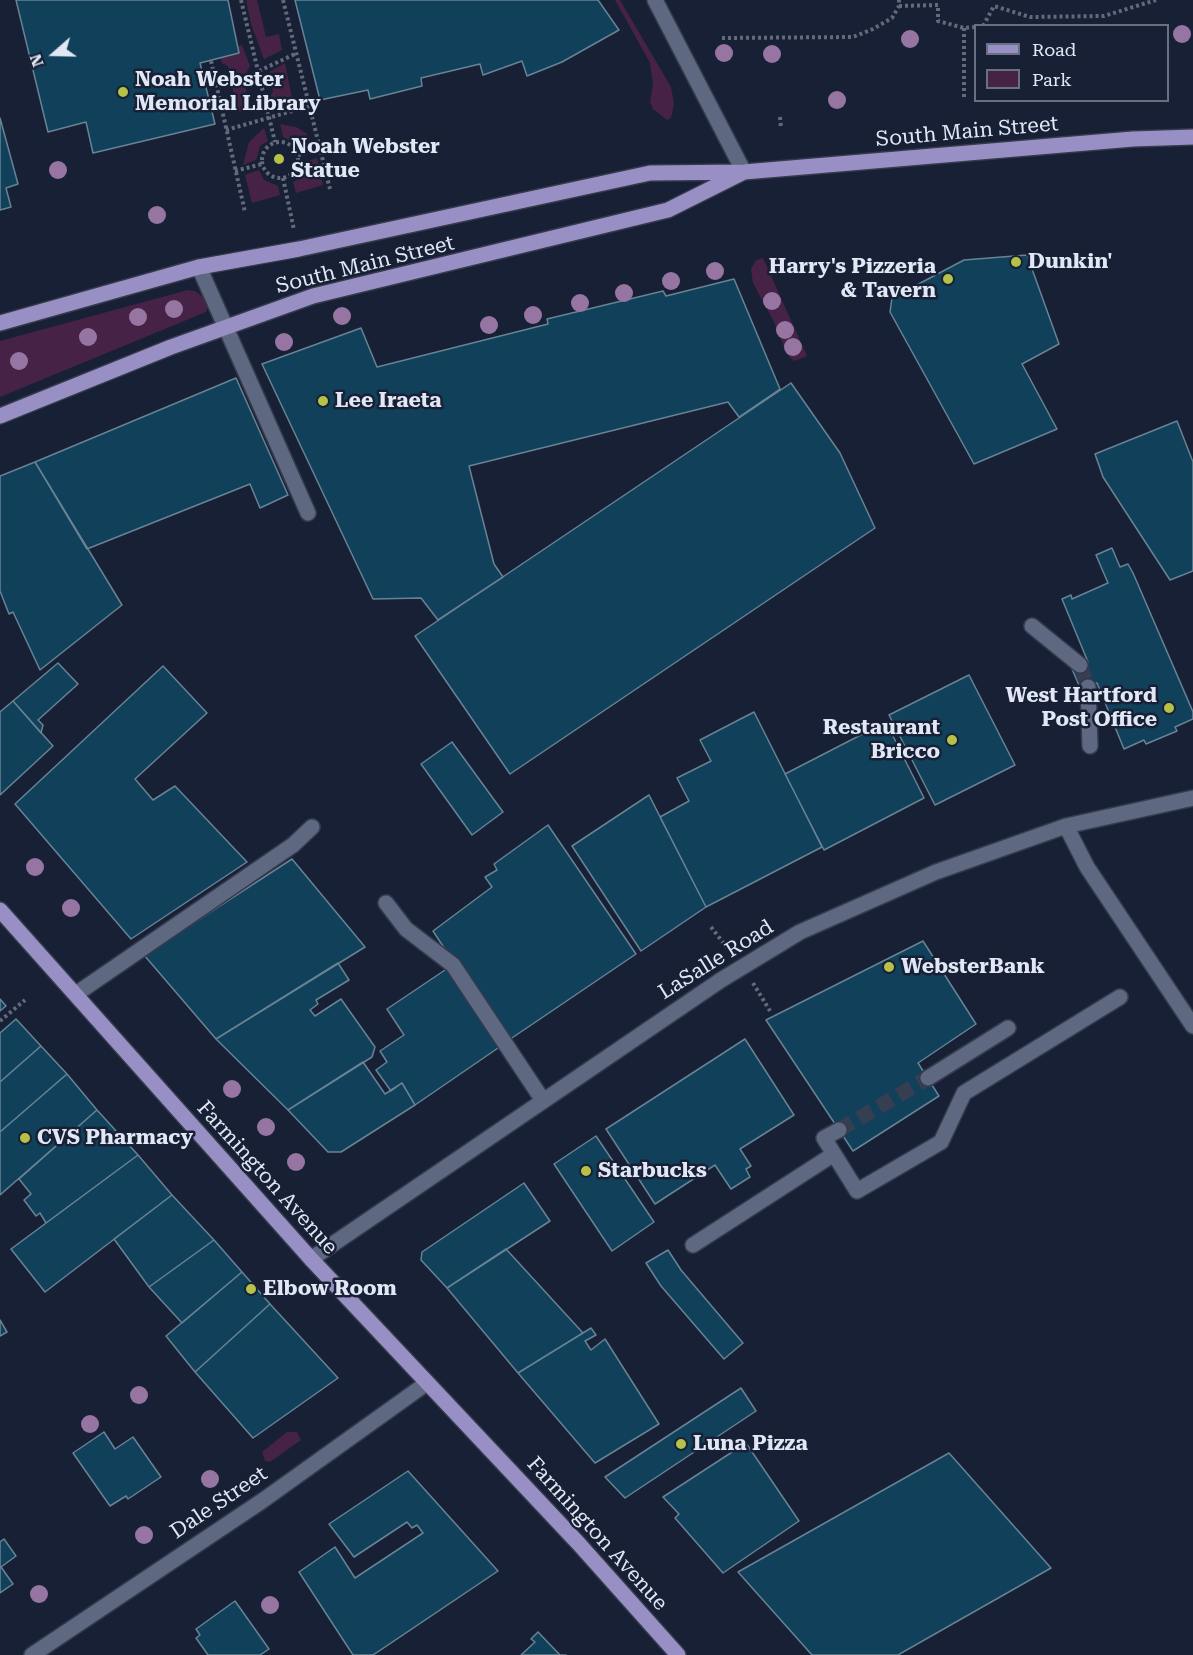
<!DOCTYPE html>
<html>
<head>
<meta charset="utf-8">
<style>
	body { margin:0 }
	#map { position:relative; width:1193px; height:1655px; overflow:hidden; background:#182035; font-family:"Roboto Serif",serif }
	canvas { display:block }
	.legend { position:absolute; left:974px; top:24px; width:195px; height:78px; box-sizing:border-box; background:#182035; border:2px solid #687082; margin:0; padding:8px 10px; list-style:none; font-size:18px; color:#e1e7f5 }
	.legend li { display:flex; align-items:center; gap:12px; height:30px }
	.legend b { width:30px; border:2px solid #687082 }
	.north { position:absolute; left:24px; top:24px; width:60px; height:60px; -webkit-text-stroke:4px #182035; paint-order:stroke; rotate:250deg; font-size:16px; font-weight:700; line-height:24px; text-align:center; color:#e1e7f5 }
	.north::after { content:''; display:block; margin:auto; width:21px; height:27px; background:#e1e7f5; clip-path:polygon(50% 0,100% 100%,50% 72%,0 100%) }
</style>
</head>
<body>
<div id="map">
<canvas width="1193" height="1655"></canvas>
<ul class="legend">
<li><b style="height:8px;background:#9890c4"></b>Road</li>
<li><b style="height:16px;background:#462346"></b>Park</li>
</ul>
<div class="north">N</div>
</div>
<script>
const g = document.querySelector('canvas').getContext('2d');
g.lineJoin = 'round';
function fill(path, color) { g.fillStyle = color; g.fill(path, 'evenodd'); }
const shape = rows => new Path2D(rows.map(r => 'M' + r).join(''));
function strokePath(path, color, width, dash) { g.strokeStyle = color; g.lineWidth = width; g.lineCap = dash ? 'butt' : 'round'; g.setLineDash(dash || []); g.stroke(path); }
function write(font, color, halo, rows, align = 'center') {
  g.font = font + ' "Roboto Serif",serif'; g.lineWidth = 5; g.setLineDash([]); g.textBaseline = 'middle'; g.strokeStyle = halo; g.fillStyle = color; for (const [text, x, y, turn = 0] of rows) {
    g.save(); g.translate(x, y); g.rotate((+turn || 0) * Math.PI / 180); g.textAlign = isNaN(turn) ? turn : align; if (halo) g.strokeText(text, 0, 0); g.fillText(text, 0, 0); g.restore();
  }
}
const green = shape([
	[246,0,257,0,266,37,279,34,282,50,264,59,251,24],
	[615,0,620,0,671,87,674,104,671,118,667,120,653,109,650,102,653,84,650,63],
	[242,45,250,66,244,77,249,107,240,112,237,109,228,66,222,63,221,58,239,53,238,46],
	[285,63,293,104,285,109,272,105,270,97,273,91,269,72],
	[280,124,296,127,306,133,315,148,301,152,298,145,283,137],
	[264,128,268,141,260,146,256,160,243,165,249,142],
	[317,158,323,185,296,193,293,182,301,177,305,162],
	[259,170,264,180,278,186,280,195,252,203,245,175],
	[763,258,807,356,797,360,794,361,787,354,774,322,753,283,751,269,756,260],
	[188,290,195,291,204,298,208,306,206,312,0,397,0,341],
	[287,1432,297,1432,301,1440,270,1462,265,1461,262,1452]
]);
const building = shape([
	[16,0,228,0,239,53,200,63,215,124,93,153,86,122,48,132,16,0],
	[295,0,598,0,619,30,562,62,527,76,522,61,483,75,480,64,421,78,422,86,370,99,368,90,320,100,295,0],
	[0,118,18,184,6,188,11,207,0,210,0,118],
	[1027,255,1059,344,1022,364,1057,429,974,464,890,312,892,298,964,260,1027,255],
	[734,279,780,389,739,417,728,402,469,466,494,564,503,577,438,620,421,598,373,599,262,364,361,328,377,367,548,324,547,319,663,291,666,296,734,279],
	[236,378,288,495,260,508,250,484,87,549,35,462,236,378],
	[791,383,840,453,875,528,510,774,415,636,791,383],
	[1177,421,1193,462,1193,571,1170,580,1103,477,1095,454,1177,421],
	[35,462,122,605,40,670,13,612,9,614,0,591,0,476,35,462],
	[1112,548,1120,567,1128,564,1133,573,1193,712,1193,719,1175,727,1177,731,1146,744,1144,740,1124,749,1097,683,1081,690,1072,669,1088,662,1062,599,1071,595,1072,599,1108,583,1096,555,1112,548],
	[58,663,78,684,38,720,43,725,41,733,13,701,58,663],
	[163,666,207,713,135,779,153,800,175,786,247,862,131,939,15,804,163,666],
	[969,675,1015,765,935,805,889,715,969,675],
	[13,701,53,746,0,795,0,712,13,701],
	[754,712,822,847,706,907,660,817,689,801,677,778,711,761,700,740,754,712],
	[886,722,924,798,824,850,785,774,886,722],
	[452,742,503,812,472,835,421,764,452,742],
	[649,795,706,907,641,951,572,846,649,795],
	[548,825,636,954,506,1042,433,931,492,887,485,877,497,870,494,864,548,825],
	[292,859,365,947,216,1039,144,955,292,859],
	[923,941,976,1024,918,1063,939,1096,853,1151,766,1020,923,941],
	[338,963,349,980,316,1000,318,1004,310,1010,315,1016,341,999,375,1047,372,1057,288,1110,216,1039,338,963],
	[448,968,501,1046,415,1105,402,1083,391,1091,376,1070,387,1062,380,1051,404,1035,387,1009,448,968],
	[0,999,6,1006,0,1011,0,999],
	[16,1019,41,1046,0,1082,0,1033,16,1019],
	[745,1039,794,1115,740,1149,751,1166,746,1169,750,1177,731,1189,715,1165,655,1204,606,1129,745,1039],
	[41,1046,67,1074,0,1132,0,1082,41,1046],
	[363,1062,385,1094,402,1083,415,1105,341,1152,328,1152,288,1110,363,1062],
	[67,1074,97,1110,0,1195,0,1132,67,1074],
	[97,1110,138,1155,46,1223,40,1213,36,1216,24,1200,31,1194,19,1179,97,1110],
	[596,1136,654,1222,612,1251,554,1164,596,1136],
	[138,1155,172,1195,45,1292,11,1249,138,1155],
	[524,1183,550,1221,447,1288,421,1260,422,1252,524,1183],
	[172,1195,214,1240,149,1287,114,1239,172,1195],
	[214,1240,242,1272,182,1323,149,1287,214,1240],
	[506,1249,583,1333,518,1373,447,1288,506,1249],
	[668,1250,681,1270,743,1343,724,1359,661,1286,646,1263,668,1250],
	[242,1272,270,1304,195,1372,166,1336,242,1272],
	[270,1304,338,1378,253,1438,195,1372,270,1304],
	[0,1320,7,1332,0,1336,0,1320],
	[591,1328,596,1335,585,1341,591,1350,605,1339,659,1424,595,1463,518,1373,591,1328],
	[741,1388,756,1411,625,1498,605,1477,741,1388],
	[104,1432,115,1449,133,1437,161,1477,128,1499,126,1496,110,1506,73,1453,104,1432],
	[746,1443,799,1521,723,1573,675,1518,679,1514,663,1497,746,1443],
	[949,1453,1051,1568,898,1655,812,1655,738,1572,949,1453],
	[408,1471,498,1571,373,1655,353,1655,299,1572,335,1547,355,1578,423,1533,417,1525,412,1528,407,1522,354,1557,329,1524,408,1471],
	[4,1539,16,1556,1,1567,13,1584,0,1593,0,1542,4,1539],
	[235,1601,269,1649,260,1655,208,1655,196,1638,200,1635,196,1629,235,1601],
	[538,1632,560,1655,566,1655,521,1655,535,1642,531,1639,538,1632]
]);
const minorTunnel = shape([
	[1080,665,1088,687],
	[839,1130,928,1078]
]);
const path = shape([
	[241,0,275,142],
	[283,0,330,189],
	[899,6,938,5,938,21,964,28,976,27],
	[983,26,994,6,1030,17,1104,16,1156,0],
	[722,38,853,37,873,29,892,18,899,6,899,0],
	[211,61,245,212],
	[259,71,297,53],
	[964,97,964,28],
	[780,117,781,128],
	[226,130,310,106],
	'262 160a18 18 0 1 1 36 0a18 18 0 1 1-36 0Z',
	[298,155,321,149],
	[235,171,262,164],
	[283,178,294,230],
	[711,927,729,950],
	[753,983,770,1011],
	[0,1021,25,1000]
]);
const minor = shape([
	[655,0,744,172],
	[199,267,308,513],
	[1032,626,1080,665],
	[1088,687,1090,746],
	[1066,826,1087,867,1193,1026],
	[386,903,406,929,453,965,542,1099],
	[76,994,293,845,312,827],
	[928,1078,1008,1028],
	[839,1130,824,1138,857,1191,941,1142,964,1093,1120,997],
	[693,1245,834,1154],
	[311,1259,721,980,800,932,936,872,1066,826,1193,798],
	[32,1655,262,1501,427,1383]
]);
const major = shape([
	[0,323,199,267,299,249,650,173,744,172,1133,139,1193,137],
	[0,416,171,347,313,296,668,210,742,173],
	[0,910,311,1259,579,1544,678,1655]
]);
const trees = [
	[1182,34],
	[910,39],
	[724,53],
	[772,54],
	[837,100],
	[58,170],
	[157,215],
	[715,271],
	[671,281],
	[624,293],
	[772,301],
	[580,303],
	[174,309],
	[533,315],
	[342,316],
	[138,317],
	[489,325],
	[785,330],
	[88,337],
	[284,342],
	[793,347],
	[19,361],
	[35,867],
	[71,908],
	[232,1089],
	[266,1127],
	[296,1162],
	[139,1395],
	[90,1424],
	[210,1479],
	[144,1535],
	[39,1594],
	[270,1605]
];
const markers = [
	[123,92,6,"#b6c148"],
	[279,159,6,"#b6c148"],
	[1016,262,6,"#b6c148"],
	[948,279,6,"#b6c148"],
	[323,401,6,"#b6c148"],
	[1169,708,6,"#b6c148"],
	[952,740,6,"#b6c148"],
	[889,967,6,"#b6c148"],
	[25,1138,6,"#b6c148"],
	[586,1171,6,"#b6c148"],
	[251,1289,6,"#b6c148"],
	[681,1444,6,"#b6c148"]
];
const poiNames = [
	["Noah Webster",135,80],
	["Memorial Library",135,104],
	["Noah Webster",291,147],
	["Statue",291,171],
	["Dunkin'",1028,262],
	["Harry's Pizzeria",936,267,"right"],
	["& Tavern",936,291,"right"],
	["Lee Iraeta",335,401],
	["West Hartford",1157,696,"right"],
	["Post Office",1157,720,"right"],
	["Restaurant",940,728,"right"],
	["Bricco",940,752,"right"],
	["WebsterBank",901,967],
	["CVS Pharmacy",37,1138],
	["Starbucks",598,1171],
	["Elbow Room",263,1289],
	["Luna Pizza",693,1444]
];
const streetNames = [
	["South Main Street",967,132,-5],
	["South Main Street",365,265,-14],
	["LaSalle Road",716,960,-32],
	["Farmington Avenue",267,1178,48],
	["Dale Street",219,1503,-34],
	["Farmington Avenue",597,1534,48]
];
fill(green, '#462346');
fill(building, '#11415a');
strokePath(building, '#688394', 1.5);
strokePath(minorTunnel, '#363e52', 15, [15, 8]);
strokePath(minor, '#353a4c', 18);
strokePath(major, '#353a4c', 18);
strokePath(path, '#636a7c', 4, [3, 3]);
strokePath(minor, '#5e6881', 15);
strokePath(major, '#9890c4', 15);
g.fillStyle = '#9675a2';
for (const [x, y] of trees) { g.beginPath(); g.arc(x, y, 9, 0, 2 * Math.PI); g.fill(); }
for (const [x, y, r, color] of markers) { const dot = new Path2D(); dot.arc(x, y, r, 0, 2 * Math.PI); g.fillStyle = color; g.fill(dot); strokePath(dot, '#182035', 2); }
write('bold 21px', '#e1e7f5', '#182035', poiNames, 'left');
write('21px', '#e1e7f5', '#182035', streetNames);
</script>
</body>
</html>
